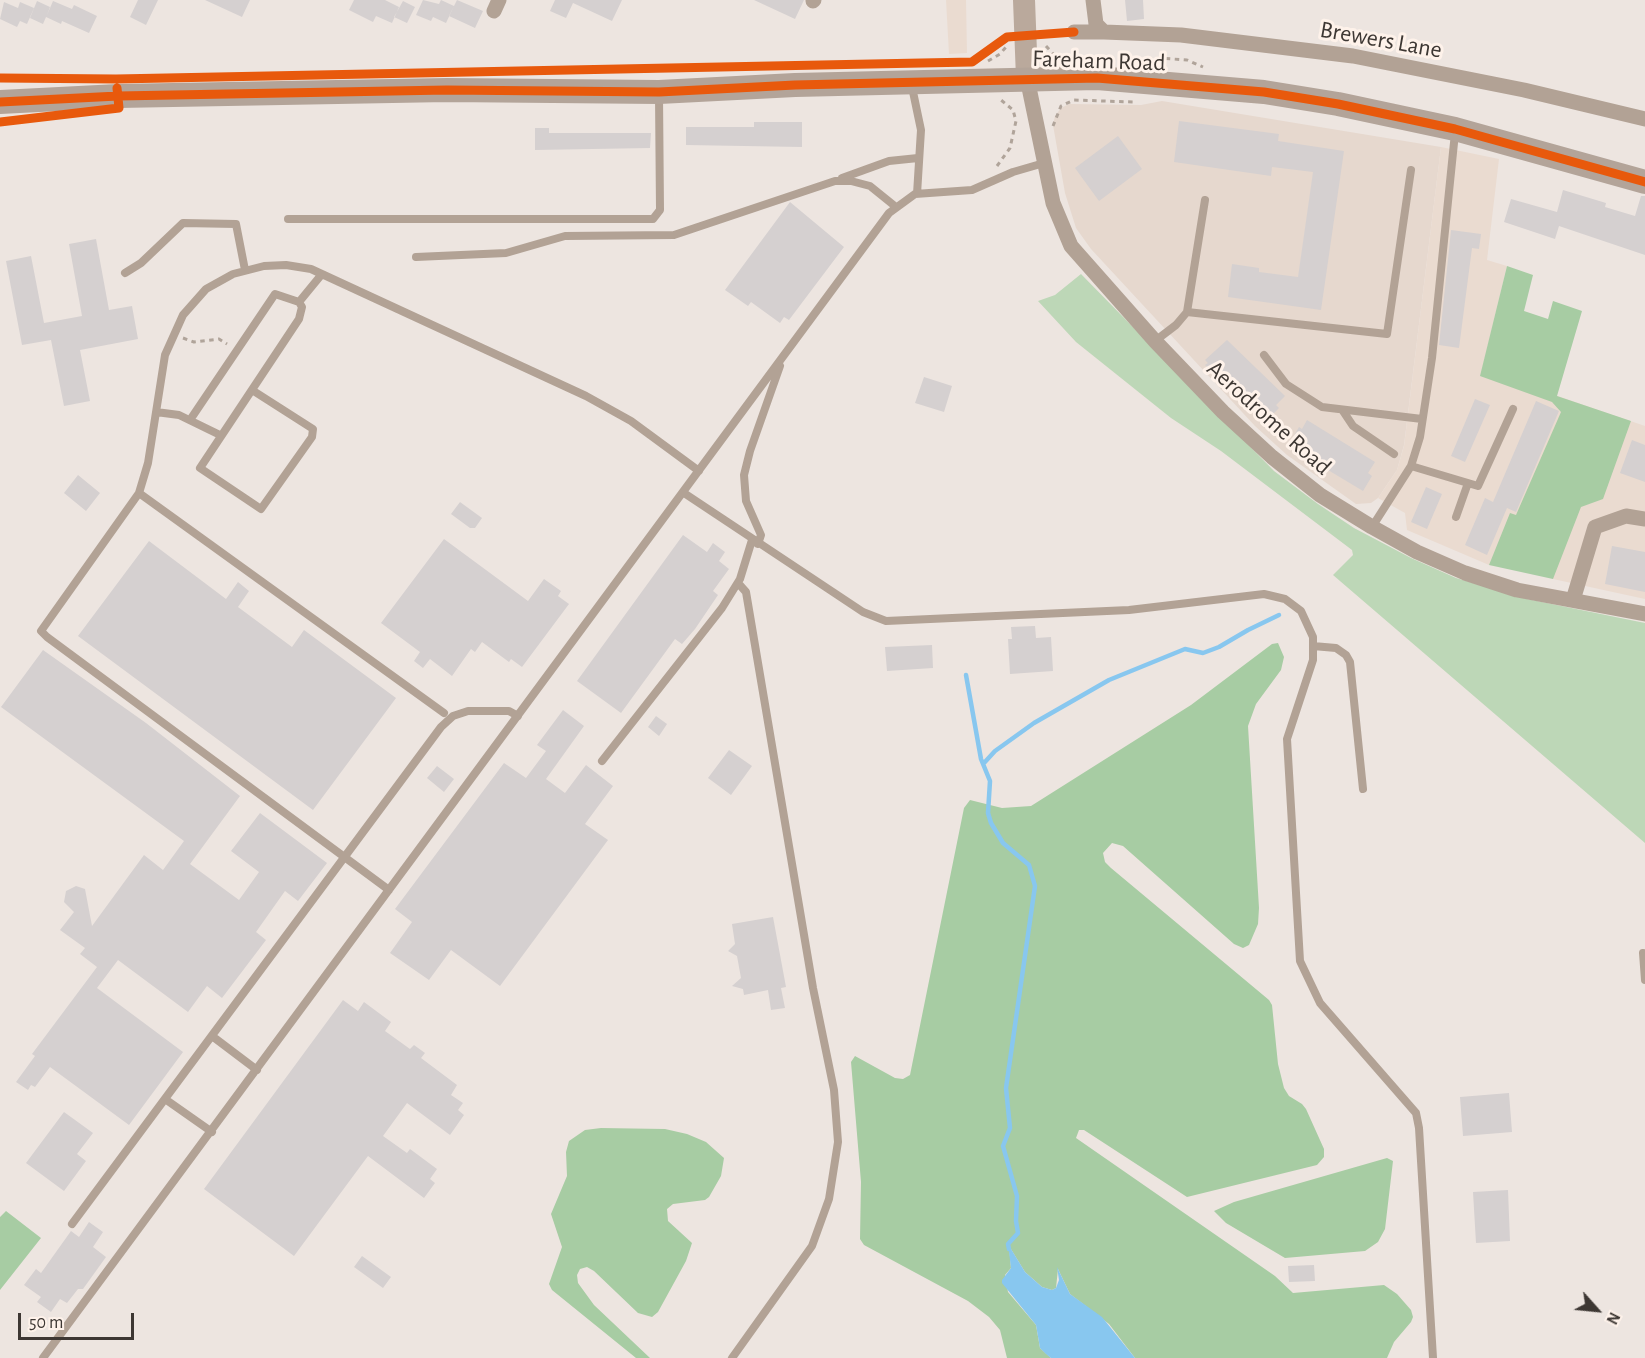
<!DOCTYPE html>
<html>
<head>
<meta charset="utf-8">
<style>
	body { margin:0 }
	#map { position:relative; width:1645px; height:1358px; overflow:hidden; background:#ede5e0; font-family:"Alegreya Sans",sans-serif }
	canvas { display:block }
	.north { position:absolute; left:1567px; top:1280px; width:60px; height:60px; -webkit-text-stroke:4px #fef2ea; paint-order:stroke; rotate:117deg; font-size:16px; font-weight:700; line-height:24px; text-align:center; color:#3d3733 }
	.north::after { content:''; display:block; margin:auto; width:21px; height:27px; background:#3d3733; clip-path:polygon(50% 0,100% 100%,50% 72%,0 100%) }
	.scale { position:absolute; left:18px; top:1313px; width:116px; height:27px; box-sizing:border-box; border:3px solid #3d3733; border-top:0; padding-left:8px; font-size:18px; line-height:21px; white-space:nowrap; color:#3d3733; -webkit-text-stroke:4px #fef2ea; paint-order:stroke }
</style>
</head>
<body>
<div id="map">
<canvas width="1645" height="1358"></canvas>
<div class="north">N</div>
<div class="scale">50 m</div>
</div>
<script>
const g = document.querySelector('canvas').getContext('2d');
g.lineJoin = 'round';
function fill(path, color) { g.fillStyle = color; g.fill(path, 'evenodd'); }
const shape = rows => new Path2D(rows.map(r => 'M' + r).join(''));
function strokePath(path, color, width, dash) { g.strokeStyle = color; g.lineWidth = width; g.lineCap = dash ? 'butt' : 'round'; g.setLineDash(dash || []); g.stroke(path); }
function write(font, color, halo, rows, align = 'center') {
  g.font = font + ' "Alegreya Sans",sans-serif'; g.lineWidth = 6; g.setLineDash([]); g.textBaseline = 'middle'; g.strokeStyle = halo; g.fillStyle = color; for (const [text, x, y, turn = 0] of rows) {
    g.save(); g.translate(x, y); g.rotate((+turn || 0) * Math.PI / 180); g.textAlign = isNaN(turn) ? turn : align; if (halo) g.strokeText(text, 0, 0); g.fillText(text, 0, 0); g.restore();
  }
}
const commercial = shape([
	[1162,101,1441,147,1404,445,1397,470,1378,498,1371,503,1356,504,1349,499,1287,455,1255,426,1091,249,1076,228,1065,193,1053,125,1055,116,1061,108,1069,104,1141,105]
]);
const built = shape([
	[946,0,966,0,967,53,949,54],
	[1441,147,1499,159,1487,260,1507,266,1482,370,1645,426,1645,599,1553,579,1544,567,1489,565,1407,530,1405,513,1378,498,1397,470,1404,446]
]);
const green = shape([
	[1081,274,1274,471,1318,504,1354,528,1411,558,1456,578,1527,599,1645,623,1645,843,1333,575,1353,555,1352,550,1221,451,1171,418,1076,342,1038,301,1055,295]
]);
const forest = shape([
	[1507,266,1533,275,1524,311,1548,319,1553,301,1582,311,1557,396,1631,421,1603,499,1581,507,1553,579,1489,565,1510,513,1516,515,1561,412,1552,402,1480,376],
	[1278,643,1284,657,1281,670,1256,704,1248,726,1259,908,1258,924,1249,945,1243,948,1234,944,1123,846,1112,843,1103,853,1105,862,1111,868,1269,1000,1272,1005,1278,1064,1284,1088,1289,1096,1302,1104,1306,1109,1324,1149,1324,1157,1317,1165,1187,1197,1084,1130,1079,1130,1076,1138,1275,1276,1293,1293,1384,1285,1397,1294,1411,1310,1413,1317,1411,1322,1394,1342,1387,1358,1135,1358,1109,1324,1070,1294,1058,1269,1056,1288,1052,1290,1042,1287,1025,1272,1009,1246,1011,1268,1005,1275,1008,1292,1036,1325,1040,1348,1051,1358,1007,1358,1000,1330,989,1317,968,1301,864,1245,860,1239,861,1182,851,1062,855,1056,895,1078,903,1079,910,1075,964,808,970,800,1002,808,1031,806,1191,705,1272,644],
	[601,1128,665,1129,687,1134,706,1142,724,1158,721,1176,709,1197,705,1200,673,1204,667,1209,668,1221,692,1243,686,1261,658,1312,652,1317,638,1313,594,1271,587,1267,580,1269,577,1275,578,1283,594,1305,650,1358,636,1358,552,1290,549,1284,562,1247,551,1214,567,1176,566,1152,569,1141,585,1130],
	[1387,1158,1393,1161,1385,1229,1378,1242,1365,1251,1285,1258,1226,1223,1214,1211,1234,1202],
	[6,1211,41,1238,0,1290,0,1217]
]);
const water = shape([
	[1008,1244,1025,1272,1042,1287,1052,1290,1056,1288,1059,1280,1057,1267,1070,1294,1102,1317,1135,1358,1051,1358,1046,1354,1040,1348,1036,1325,1002,1283,1002,1280,1011,1268]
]);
const stream = shape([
	[966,675,981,759,990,781,988,813,991,823,1003,843,1029,865,1035,886,1006,1088,1010,1128,1003,1146,1017,1196,1016,1221,1018,1233,1008,1244,1009,1249],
	[984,763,995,751,1034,723,1109,680,1185,649,1203,653,1219,647,1248,630,1279,615]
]);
const building = shape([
	[138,0,158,0,146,25,130,17],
	[205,0,250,0,242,17],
	[354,0,385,0,399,7,392,23,376,16,373,22,349,10],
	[423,0,439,4,441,0,454,6,446,23,433,17,431,21,416,15],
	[457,0,483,11,475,28,449,16],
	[555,0,622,0,612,21,573,3,566,18,550,11],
	[754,0,804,0,795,19],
	[1125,0,1143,0,1144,19,1127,21],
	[37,1,50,7,47,15,53,1,72,9,74,5,97,16,89,33,62,21,61,24,46,17,43,24,30,18],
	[403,1,415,7,407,23,394,17],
	[4,2,18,8,20,2,34,8,27,24,20,21,17,27,0,19],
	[1179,121,1279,134,1278,141,1344,151,1321,310,1228,297,1232,264,1259,268,1259,272,1298,277,1313,172,1272,167,1271,176,1174,162],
	[754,122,802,122,802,147,686,145,686,127,754,127],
	[535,128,549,128,549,133,651,133,650,148,535,150],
	[1118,136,1142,169,1099,201,1075,168],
	[1563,190,1606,203,1605,207,1635,216,1641,196,1645,196,1645,255,1559,226,1555,239,1504,222,1511,199,1557,212],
	[790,202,844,247,789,320,784,317,780,323,751,302,748,306,725,290],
	[1451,230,1481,234,1479,249,1472,248,1459,348,1439,345],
	[96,239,109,310,132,306,138,339,80,350,90,401,64,406,51,340,22,345,6,261,31,256,44,323,82,316,69,244],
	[1227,340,1285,396,1276,405,1279,408,1266,421,1205,365,1208,363,1205,360],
	[924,377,952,386,944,412,915,403],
	[1475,399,1490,405,1465,462,1451,456],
	[1536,401,1559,411,1516,512,1507,508,1487,555,1465,545,1485,498,1493,502],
	[1307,420,1375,462,1368,473,1372,476,1363,491,1288,446,1299,427,1302,429],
	[1632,440,1645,445,1645,482,1620,473],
	[78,475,100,493,86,511,64,493],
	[1426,487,1442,494,1427,529,1411,522],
	[460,502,482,518,475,528,470,528,451,514],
	[683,535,707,552,713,543,725,552,719,561,729,569,713,591,718,595,695,629,682,644,675,639,621,713,577,681],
	[444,539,528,601,544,579,561,591,558,596,569,604,522,667,511,659,509,662,482,642,475,652,471,649,452,676,430,659,423,668,414,661,420,652,381,623],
	[149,541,226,599,238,582,249,591,238,607,292,647,304,630,396,698,313,810,78,636],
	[1612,546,1645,552,1645,592,1605,584],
	[1035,626,1036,638,1051,637,1053,671,1010,674,1008,639,1012,639,1011,627],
	[932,645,933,668,887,671,885,647],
	[43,650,146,723,240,796,190,864,239,900,259,872,231,851,260,813,327,863,298,901,285,891,256,932,266,940,222,998,207,986,188,1012,118,960,97,988,183,1052,129,1125,50,1067,35,1087,31,1085,28,1090,16,1082,35,1056,32,1054,97,967,80,954,85,948,60,930,74,912,64,902,66,891,76,886,85,889,92,926,144,855,163,870,184,841,1,707],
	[563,710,584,726,546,779,565,793,586,765,613,786,585,824,608,840,500,986,451,950,429,980,390,953,412,922,395,909,504,763,526,778,546,751,537,745],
	[656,716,667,724,659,736,648,727],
	[729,750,752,766,731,795,708,778],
	[437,766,454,779,444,792,427,778],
	[773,917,786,987,781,988,785,1008,771,1010,768,990,744,995,743,989,732,986,741,978,737,956,728,951,735,944,732,924],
	[343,1000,358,1011,364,1002,391,1022,385,1031,410,1049,414,1045,425,1053,421,1058,457,1085,451,1095,463,1103,458,1110,464,1115,450,1135,407,1103,383,1136,407,1153,410,1149,437,1169,430,1179,435,1183,424,1198,368,1156,294,1256,204,1189],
	[1509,1093,1512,1132,1463,1136,1460,1097],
	[64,1112,93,1133,77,1154,86,1161,64,1191,26,1163],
	[1508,1190,1510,1241,1476,1243,1473,1192],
	[89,1222,103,1232,93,1247,106,1257,83,1289,78,1289,67,1303,60,1299,51,1312,37,1302,41,1297,24,1285,36,1269,41,1273,71,1231,79,1237],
	[362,1256,391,1277,383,1288,354,1267],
	[1314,1265,1315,1281,1289,1282,1288,1266]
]);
const path = shape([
	[1046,46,1055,56,1064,58],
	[988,61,1000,54,1006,47],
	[1139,61,1159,58,1187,60,1203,67],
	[1053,126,1061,106,1074,100,1133,102],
	[997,166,1010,148,1016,121,1013,110,1001,100],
	[183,338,194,342,219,339,227,344]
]);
const lane = shape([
	[912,87,921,130,917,194],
	[842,178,889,161,918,158],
	[288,219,653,219,660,210,659,96],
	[416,257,506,253,565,236,674,235,835,181,851,181,870,186,896,207],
	[125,273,141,263,183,223,236,224,245,270],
	[299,302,322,274],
	[1187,312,1387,334,1411,170],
	[1155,341,1176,325,1187,312,1205,200],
	[1264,355,1286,384,1322,407,1422,419],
	[1343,411,1353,426,1394,454],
	[156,412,179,415,220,435],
	[190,420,275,294,299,302,302,307,299,319,200,468,261,509,312,437,313,429,252,390],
	[1411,466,1478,486,1513,409],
	[139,493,444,713],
	[684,493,863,612,886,621,1129,610,1264,594,1285,599,1301,611,1313,637,1313,660,1287,739,1300,961,1320,1003,1416,1113,1419,1128,1433,1358],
	[1456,517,1468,483],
	[1372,527,1411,466,1420,437,1432,358,1455,133],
	[758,544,761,535,746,501,744,475,750,451,780,366],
	[1313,646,1336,648,1346,655,1350,662,1363,789],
	[602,761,722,608,740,579,752,540],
	[389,890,47,637,41,631,139,493,148,463,165,355,183,315,206,289,233,274,264,266,286,265,311,269,586,396,631,421,699,471],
	[1643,953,1645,980],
	[212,1036,257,1070],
	[165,1099,212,1132],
	[72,1224,441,727,453,716,468,711,509,711,518,716],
	[43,1358,889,213,915,194,972,190,1013,172,1044,163],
	[732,1358,812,1246,829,1199,838,1142,834,1090,813,988,746,592,738,583]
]);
const street = shape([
	[1093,0,1096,24,1104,32,1181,35,1353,56,1524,90,1645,119],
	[813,1,814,0],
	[494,11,499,0],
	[1074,32,1104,32],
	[1027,78,1053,203,1071,246,1155,341,1223,412,1272,457,1320,495,1372,527,1417,552,1465,573,1517,590,1645,614],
	[1573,600,1595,527,1626,516,1645,519]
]);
const secondary = shape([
	[1024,0,1027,78]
]);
const primary = shape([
	[0,102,118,96,447,90,659,92,795,85,1097,78,1264,92,1338,104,1455,129,1645,182]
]);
const cycleway = shape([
	[0,78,116,79,972,62,1007,37,1074,32],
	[0,102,118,96,447,90,659,92,795,85,1097,78,1264,92,1338,104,1455,129,1645,182],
	[0,122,119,108,117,88]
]);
const streetNames = [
	["Brewers Lane",1381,40,10],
	["Fareham Road",1099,61,2],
	["Aerodrome Road",1269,418,42]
];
fill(commercial, '#e6d8ce');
fill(built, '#eadbd0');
fill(green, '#bdd7b7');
fill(forest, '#a7cca3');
fill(water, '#88c7ef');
strokePath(stream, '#88c7ef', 4.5);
fill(building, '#d5d0d0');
strokePath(path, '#b0a49a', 3, [4.5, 4.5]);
strokePath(lane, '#b2a295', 8);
strokePath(street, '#b2a295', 15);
strokePath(secondary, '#baa99c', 22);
strokePath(primary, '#b3a499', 24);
strokePath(cycleway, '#e8590c', 9);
write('24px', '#3d3733', '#fef2ea', streetNames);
</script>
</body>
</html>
